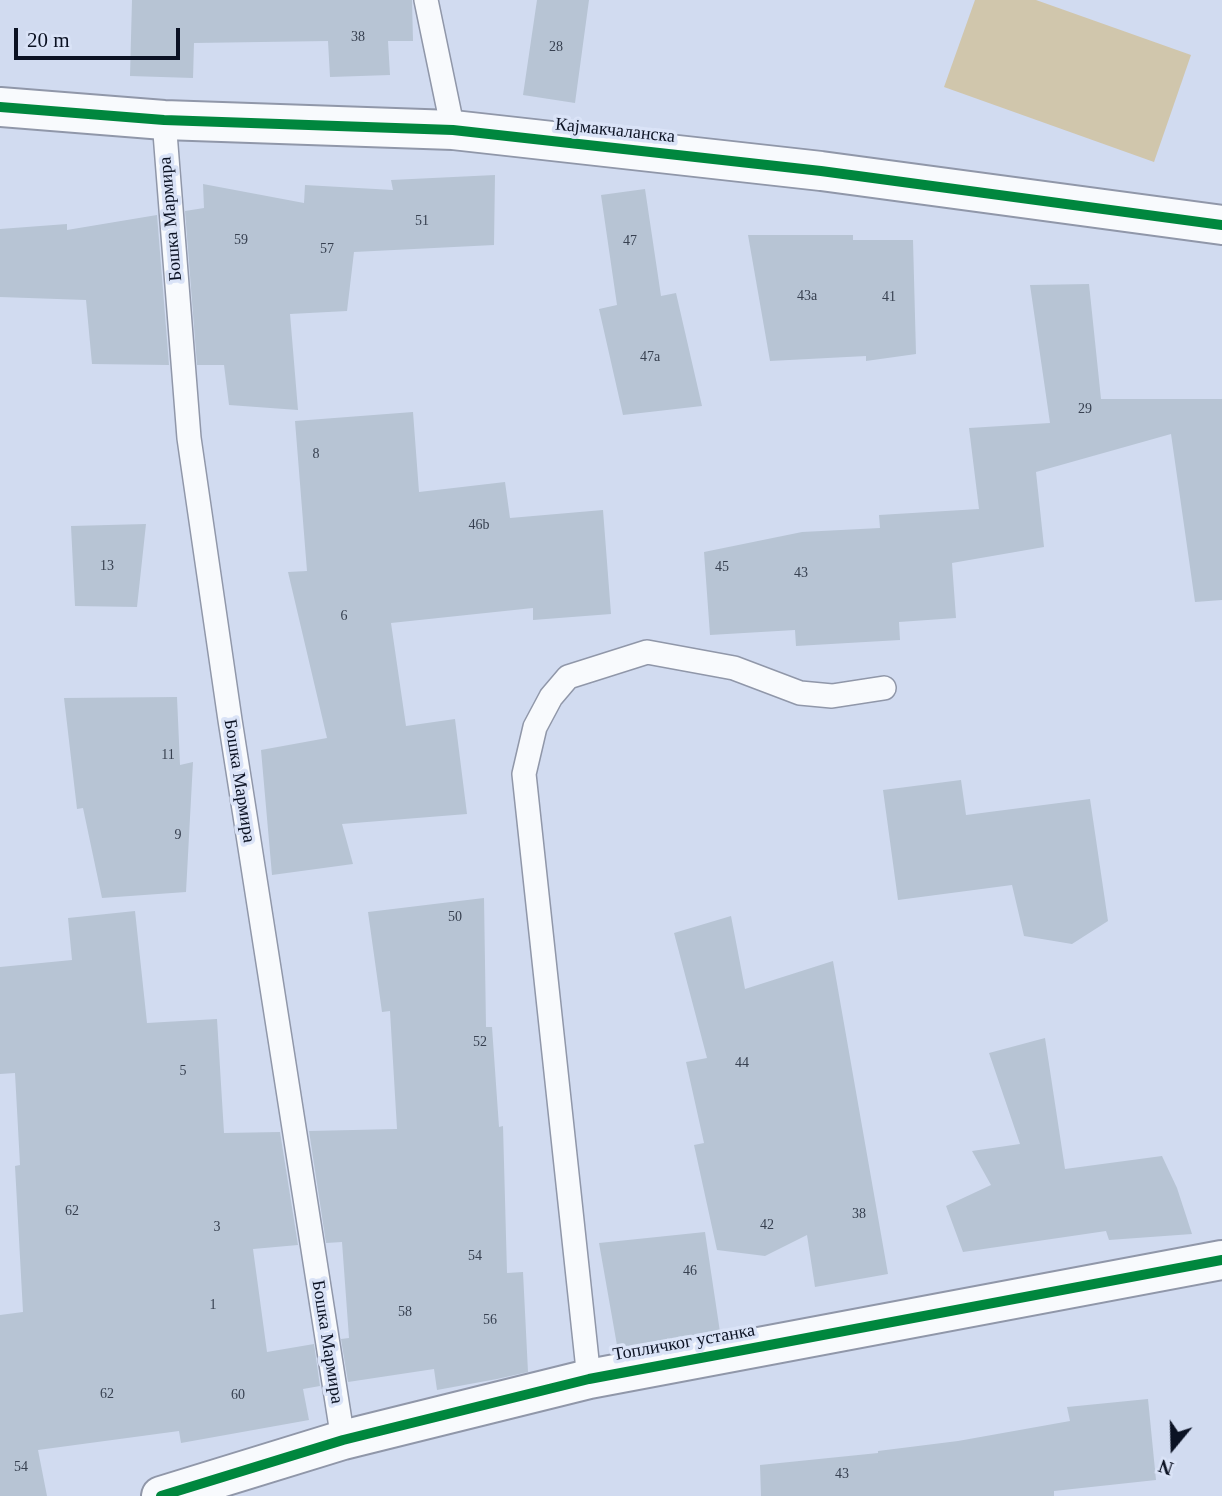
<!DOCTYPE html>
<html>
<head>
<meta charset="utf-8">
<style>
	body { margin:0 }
	#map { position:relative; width:1222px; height:1496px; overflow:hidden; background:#d1dbf0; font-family:"Times New Roman",serif }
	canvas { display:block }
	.north { position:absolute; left:1138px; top:1412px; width:70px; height:70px; -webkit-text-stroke:5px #dae3f7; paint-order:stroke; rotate:199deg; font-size:19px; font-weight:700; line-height:28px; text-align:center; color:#0b1223 }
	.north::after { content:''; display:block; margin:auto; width:24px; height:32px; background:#0b1223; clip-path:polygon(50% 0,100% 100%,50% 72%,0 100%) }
	.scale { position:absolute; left:14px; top:28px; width:166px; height:32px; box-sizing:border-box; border:4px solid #0b1223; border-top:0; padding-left:9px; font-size:21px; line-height:24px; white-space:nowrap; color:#0b1223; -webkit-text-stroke:5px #dae3f7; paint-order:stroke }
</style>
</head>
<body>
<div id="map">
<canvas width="1222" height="1496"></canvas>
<div class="north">N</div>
<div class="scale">20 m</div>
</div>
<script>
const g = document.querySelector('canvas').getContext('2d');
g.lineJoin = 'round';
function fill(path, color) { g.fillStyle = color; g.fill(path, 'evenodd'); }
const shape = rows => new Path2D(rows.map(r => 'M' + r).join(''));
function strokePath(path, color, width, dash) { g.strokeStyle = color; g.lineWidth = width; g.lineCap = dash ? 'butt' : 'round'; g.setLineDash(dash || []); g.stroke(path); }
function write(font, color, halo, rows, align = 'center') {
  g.font = font + ' "Times New Roman",serif'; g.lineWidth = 7; g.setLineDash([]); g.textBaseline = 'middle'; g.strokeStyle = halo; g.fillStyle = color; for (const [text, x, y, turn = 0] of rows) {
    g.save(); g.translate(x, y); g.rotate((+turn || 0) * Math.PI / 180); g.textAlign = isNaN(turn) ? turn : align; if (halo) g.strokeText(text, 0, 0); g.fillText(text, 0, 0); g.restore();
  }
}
const green = shape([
	[975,0,1036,0,1191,55,1154,162,944,87]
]);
const building = shape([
	[132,0,412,0,413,41,388,41,390,75,330,77,328,41,194,43,193,78,130,76],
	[537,0,589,0,575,103,523,95],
	[495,175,494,245,354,252,347,311,290,314,298,410,229,405,224,365,197,365,185,211,204,208,203,184,304,203,305,185,393,190,391,180],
	[645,189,661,296,676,293,702,406,623,415,599,309,617,305,601,195],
	[157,215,169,365,92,364,86,300,0,297,0,229,67,224,67,230],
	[748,235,853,235,853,240,913,240,916,354,866,361,866,356,770,361],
	[1089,284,1101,399,1222,399,1222,600,1195,602,1171,434,1036,472,1044,547,952,563,956,618,899,622,900,640,796,646,795,630,710,635,704,552,802,532,880,528,879,515,979,509,969,428,1050,423,1030,285],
	[413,412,419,492,505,482,510,518,603,510,611,614,533,620,533,608,391,623,406,726,455,719,467,814,342,824,353,864,272,875,261,750,327,738,288,572,307,571,295,421],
	[146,524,137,607,75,606,71,526],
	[177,697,180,765,193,762,186,892,102,898,83,808,77,809,64,698],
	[961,780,966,815,1090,799,1108,921,1072,944,1024,936,1012,885,898,900,883,790],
	[484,898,486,1027,492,1027,499,1127,503,1126,507,1273,523,1272,528,1372,497,1379,437,1390,434,1369,348,1382,341,1339,349,1338,342,1242,326,1243,309,1131,397,1129,390,1011,382,1012,368,912],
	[135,911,147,1023,217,1019,224,1133,280,1132,298,1245,253,1249,267,1352,314,1344,320,1386,303,1389,309,1420,181,1443,179,1431,38,1450,47,1496,0,1496,0,1315,23,1312,15,1166,20,1165,15,1073,0,1074,0,967,72,960,68,918],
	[731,916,745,989,833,961,888,1274,815,1287,807,1235,765,1256,717,1250,694,1145,704,1143,686,1062,707,1058,674,933],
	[1045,1038,1065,1169,1162,1156,1177,1188,1192,1234,1109,1240,1106,1231,963,1252,946,1206,991,1185,972,1151,1020,1144,989,1053],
	[705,1232,720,1332,618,1351,599,1243],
	[1148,1399,1156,1480,1054,1491,1054,1496,761,1496,760,1465,878,1453,878,1451,958,1441,1070,1421,1067,1407]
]);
const service = shape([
	[426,0,453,130],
	[164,120,189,438,230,720,343,1440],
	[589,1379,524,774,535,727,551,697,568,677,647,652,734,668,800,693,832,696,884,688]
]);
const minor = shape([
	[0,107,164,120,453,130,821,171,1222,225],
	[161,1496,343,1440,589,1379,1222,1260]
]);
const cycleway = shape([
	[0,107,164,120,453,130,821,171,1222,225],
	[161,1496,343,1440,589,1379,1222,1260]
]);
const numberNames = [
	["38",358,37],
	["28",556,47],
	["51",422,221],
	["59",241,240],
	["47",630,241],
	["57",327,249],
	["43a",807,296],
	["41",889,297],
	["47a",650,357],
	["29",1085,409],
	["8",316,454],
	["46b",479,525],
	["13",107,566],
	["45",722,567],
	["43",801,573],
	["6",344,616],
	["11",168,755],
	["9",178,835],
	["50",455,917],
	["52",480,1042],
	["44",742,1063],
	["5",183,1071],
	["62",72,1211],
	["38",859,1214],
	["42",767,1225],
	["3",217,1227],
	["54",475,1256],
	["46",690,1271],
	["1",213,1305],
	["58",405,1312],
	["56",490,1320],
	["62",107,1394],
	["60",238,1395],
	["54",21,1467],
	["43",842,1474]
];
const streetNames = [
	["Кајмакчаланска",615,131,6],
	["Бошка Мармира",171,219,-95],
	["Бошка Мармира",239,781,81],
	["Бошка Мармира",327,1342,81],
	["Топличког устанка",684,1343,-10]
];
fill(green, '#d0c6ac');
fill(building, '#b7c4d4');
strokePath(service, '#9097a9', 26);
strokePath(minor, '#9097a9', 42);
strokePath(service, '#f8fafd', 23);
strokePath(minor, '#f8fafd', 38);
strokePath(cycleway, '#00873e', 10);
write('14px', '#374050', null, numberNames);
write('18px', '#0b1223', '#dae3f7', streetNames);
</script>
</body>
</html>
